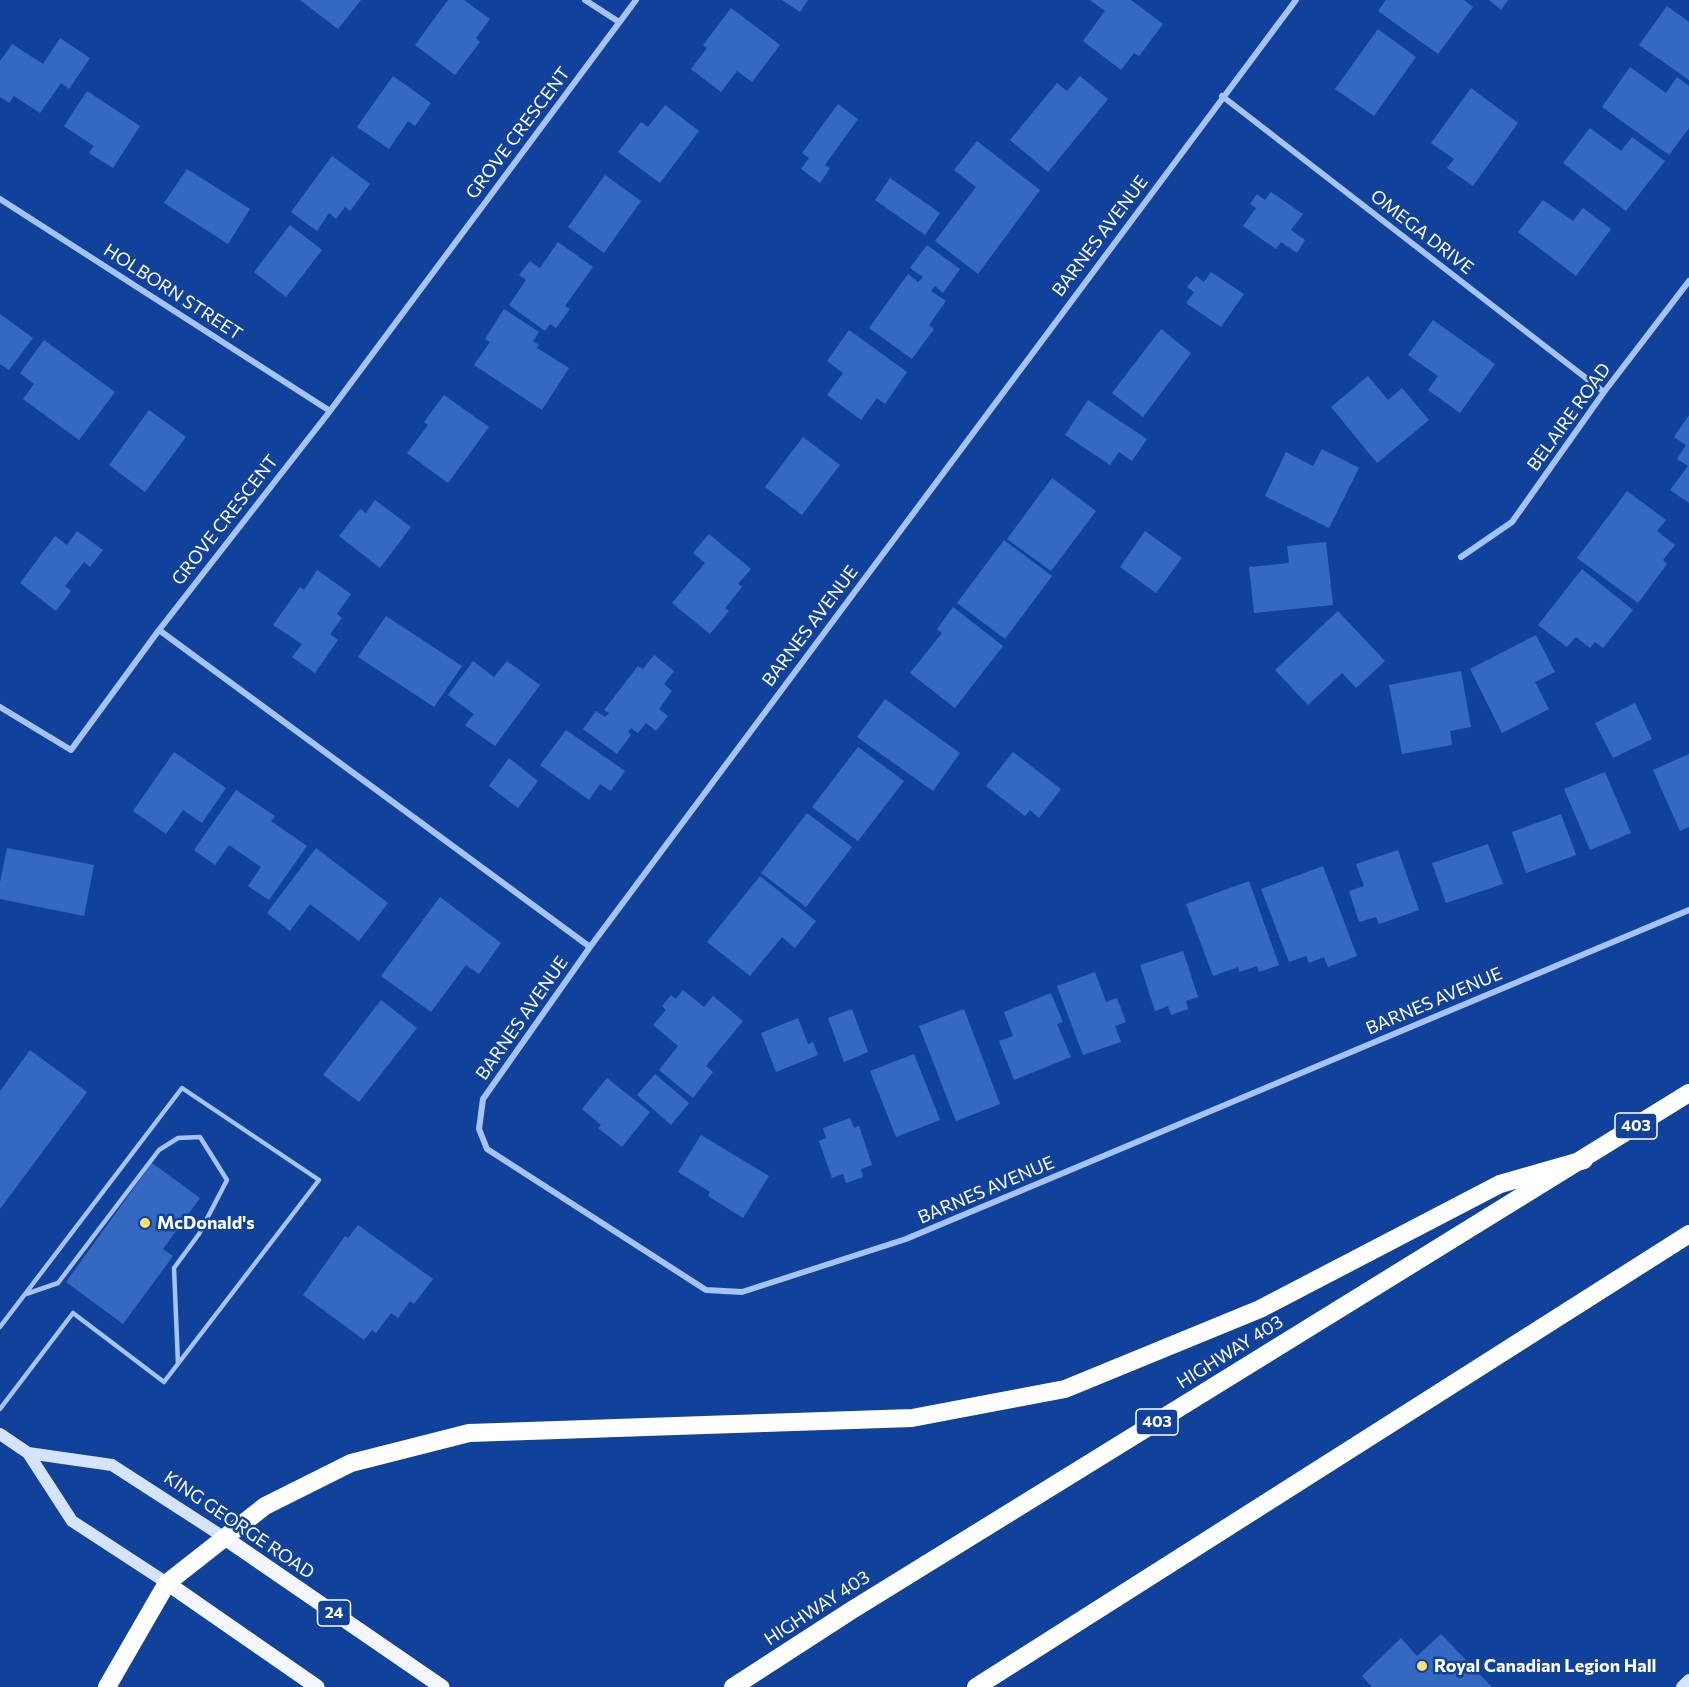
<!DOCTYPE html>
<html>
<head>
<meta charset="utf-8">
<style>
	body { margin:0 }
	canvas { display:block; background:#11429b }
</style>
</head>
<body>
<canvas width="1689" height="1687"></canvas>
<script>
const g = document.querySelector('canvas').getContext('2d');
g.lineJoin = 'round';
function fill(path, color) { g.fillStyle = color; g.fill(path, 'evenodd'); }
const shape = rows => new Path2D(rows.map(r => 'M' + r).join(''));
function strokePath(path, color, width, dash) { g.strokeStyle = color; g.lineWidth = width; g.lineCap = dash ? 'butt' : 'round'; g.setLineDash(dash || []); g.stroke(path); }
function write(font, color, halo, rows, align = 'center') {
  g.font = font + ' Commissioner,sans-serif'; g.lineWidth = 5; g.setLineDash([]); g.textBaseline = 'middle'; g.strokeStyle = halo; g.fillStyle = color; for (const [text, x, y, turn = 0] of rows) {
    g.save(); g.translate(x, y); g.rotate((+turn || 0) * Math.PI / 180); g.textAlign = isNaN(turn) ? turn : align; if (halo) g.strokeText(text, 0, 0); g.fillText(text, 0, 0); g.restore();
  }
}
const building = shape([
	[300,0,361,0,338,29],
	[448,0,464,0,490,19,476,38,480,42,455,75,415,45],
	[782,0,808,0,800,12],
	[1090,0,1131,0,1163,24,1139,56,1134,53,1121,70,1083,41,1105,11],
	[1386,0,1464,0,1473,7,1438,54,1378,11],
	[1489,0,1508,0,1501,10],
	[1667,6,1689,22,1689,80,1639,45],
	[731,8,780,45,752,82,737,71,721,92,691,69,707,48,703,45],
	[1378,29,1416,57,1374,116,1335,89],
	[60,38,90,58,69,89,61,83,40,113,14,96,9,103,0,97,0,61,12,44,43,64],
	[1630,67,1666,93,1677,77,1689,86,1689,128,1669,155,1602,107],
	[393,76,431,103,415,126,408,121,389,149,357,127],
	[1080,76,1108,99,1048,172,1010,140,1057,83,1067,91],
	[1471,88,1518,123,1473,186,1447,168,1454,159,1431,143],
	[87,91,140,126,113,168,89,153,94,146,64,126],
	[838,104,858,119,825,165,830,168,820,183,801,169,809,158,802,153],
	[665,105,699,131,660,183,618,152,641,122,648,127],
	[1590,128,1621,151,1632,137,1665,161,1626,211,1563,163],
	[977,141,1040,190,978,274,935,241,976,187,954,170],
	[332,156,370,184,350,211,345,207,336,219,329,213,317,231,291,212],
	[187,169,250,209,228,244,164,203],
	[605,175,641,201,604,253,568,227],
	[890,178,940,213,925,235,875,200],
	[1271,192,1303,214,1291,230,1305,240,1297,253,1281,242,1276,249,1243,226,1256,208,1250,204,1257,194,1265,200],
	[1543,200,1573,221,1583,208,1611,229,1576,276,1518,232],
	[290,225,322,250,286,297,254,272],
	[558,242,593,267,565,306,570,309,556,328,550,324,545,331,509,305,526,280,519,275,530,261,540,268],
	[927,245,960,269,943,293,935,286,931,291,946,301,929,325,934,329,912,359,869,328,908,274,918,282,923,277,910,268],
	[1211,272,1244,294,1221,327,1186,303,1194,292,1187,287,1196,276,1204,282],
	[504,309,539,332,533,341,539,345,537,348,569,368,542,410,474,365,490,342,485,339],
	[0,314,33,338,9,370,0,364],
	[1433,320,1495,364,1460,413,1428,390,1438,376,1408,355],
	[1161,329,1191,353,1143,417,1112,393],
	[849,330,907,372,885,404,877,398,861,420,827,395,843,373,827,361],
	[44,340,115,392,79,440,23,399,34,384,20,373],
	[1368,376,1388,400,1402,388,1429,420,1377,463,1331,407],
	[444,395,489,427,448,483,407,453,428,425,424,422],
	[1088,400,1147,439,1132,461,1119,452,1110,465,1065,435],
	[149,410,186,437,145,492,109,465],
	[1689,415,1689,503,1670,490,1688,466,1677,459,1686,445,1674,437],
	[803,437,840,465,802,515,765,487],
	[1322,449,1359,468,1329,528,1265,496,1286,452,1313,466],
	[1052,478,1096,511,1051,571,1007,539],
	[1627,491,1666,520,1657,531,1675,545,1663,560,1667,564,1638,603,1577,558],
	[375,500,411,527,380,568,339,536,360,509,366,513],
	[77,531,103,550,90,567,84,562,65,586,71,591,56,611,20,583,55,536,67,545],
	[1145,531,1182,558,1156,593,1120,567],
	[709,534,751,569,738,584,742,587,725,608,729,611,710,634,672,603,705,563,693,553],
	[1004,540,1052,576,1005,639,957,603],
	[1326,542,1333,605,1254,613,1249,567,1289,563,1287,546],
	[1582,569,1633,610,1603,648,1595,642,1590,648,1576,637,1567,647,1538,625],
	[317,570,351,594,337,614,342,618,330,634,338,640,315,673,292,657,302,644,273,625,300,587,304,590],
	[953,607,1003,646,955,708,910,673,942,633,937,629],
	[1338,611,1385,661,1356,688,1342,673,1308,705,1275,670],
	[386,616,462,666,434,707,358,657],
	[1536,635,1555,672,1535,682,1549,709,1502,733,1470,669],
	[654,655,674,671,664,684,672,691,659,709,668,716,656,731,646,723,638,733,631,728,628,732,631,735,617,754,583,729,596,711,605,717,609,713,604,710,638,666,643,669],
	[473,661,494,677,507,661,540,685,495,746,465,725,474,714,448,695],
	[1461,671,1471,727,1450,731,1452,745,1402,754,1389,685],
	[885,699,960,753,933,791,857,737],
	[1635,703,1652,739,1613,758,1595,723],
	[566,730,625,771,611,791,600,784,589,800,540,765],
	[858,747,904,781,858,841,812,807],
	[174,752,226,788,202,823,183,810,166,834,133,811],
	[1013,752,1061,789,1039,818,1030,810,1025,816,986,786],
	[1689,754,1689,827,1680,831,1653,770],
	[509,758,538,781,518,808,489,786],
	[1605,772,1631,833,1590,850,1564,789],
	[236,790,275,816,271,821,307,846,269,900,248,886,261,867,229,845,215,865,194,850],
	[807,813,852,847,806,907,761,873],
	[1561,814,1576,855,1526,873,1512,832],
	[1488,844,1503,884,1446,903,1432,863],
	[7,848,94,865,84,916,0,899,0,882],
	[316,848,388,903,359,941,310,904,290,931,267,913],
	[1398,850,1419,910,1379,924,1376,917,1359,922,1349,891,1364,886,1356,864],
	[1323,866,1357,956,1328,967,1324,957,1309,963,1306,956,1289,962,1261,889],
	[760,876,816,921,795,948,782,937,750,976,707,942],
	[1249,881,1279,965,1259,972,1257,966,1239,972,1238,967,1213,976,1186,904],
	[440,897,501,943,479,974,466,965,431,1012,381,976],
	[1183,951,1198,997,1186,1001,1188,1009,1171,1015,1168,1006,1155,1011,1140,965],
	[1095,972,1106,1002,1117,998,1126,1022,1115,1026,1121,1042,1083,1055,1057,986],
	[683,990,704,1007,713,996,743,1021,706,1066,713,1072,693,1098,659,1070,678,1046,653,1025,666,1010,662,1006,671,995,676,999],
	[1051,993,1063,1022,1057,1024,1071,1057,1014,1080,999,1041,1013,1036,1004,1012],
	[381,1000,417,1028,359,1102,323,1075],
	[852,1009,868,1052,844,1062,828,1018],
	[964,1009,1000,1104,956,1121,919,1026],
	[798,1018,808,1044,813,1042,818,1055,776,1072,761,1033],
	[30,1050,87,1092,0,1209,0,1091],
	[914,1054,940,1120,896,1137,870,1071],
	[655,1074,689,1103,671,1125,637,1095],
	[607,1078,650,1112,622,1147,598,1128,601,1125,582,1109],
	[850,1118,854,1128,859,1126,872,1165,861,1169,863,1177,846,1183,843,1174,832,1178,819,1141,826,1138,823,1128],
	[701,1135,769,1176,743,1218,708,1196,710,1192,678,1172],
	[152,1163,200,1198,163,1249,173,1256,123,1324,66,1282],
	[358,1225,433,1279,414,1304,410,1301,398,1318,391,1313,376,1333,372,1330,364,1340,303,1295,345,1236,348,1238],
	[1441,1634,1492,1687,1372,1687,1362,1676,1401,1638,1417,1656]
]);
const service = shape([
	[26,1294,58,1283,159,1150,178,1138,200,1137,227,1180,199,1234,174,1268,178,1364],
	[0,1327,182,1088,319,1180,164,1382,73,1313,0,1409]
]);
const minor = shape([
	[585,0,619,22],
	[1296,0,590,947,483,1099,479,1129,487,1149,706,1290,742,1292,906,1239,1689,910],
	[1222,96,1604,392],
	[0,199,330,411],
	[1461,557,1512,522,1604,392,1689,281],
	[0,707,71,750,159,630],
	[590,947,159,630,330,411,636,0]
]);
const secondary = shape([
	[0,1434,28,1453,72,1521,167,1583],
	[28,1453,112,1465,225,1538],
	[1682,1687,1689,1680]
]);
const primary = shape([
	[225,1538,442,1687],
	[167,1583,317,1687]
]);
const motorway = shape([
	[107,1687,167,1583,265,1506,351,1463,469,1433,912,1418,1065,1389,1260,1309,1500,1184,1584,1160],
	[733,1687,852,1610,1689,1093],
	[976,1687,1689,1234]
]);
const markers = [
	[145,1223,6,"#ffe069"],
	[1422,1666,6,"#ffe069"]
];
const shields = [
	[1636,1126,42],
	[1157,1422,42],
	[334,1613,33]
];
const shieldNames = [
	["403",1636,1126],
	["403",1157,1422],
	["24",334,1613]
];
const streetNames = [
	["GROVE CRESCENT",518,133,-53],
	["OMEGA DRIVE",1422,232,38],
	["BARNES AVENUE",1100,236,-53],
	["HOLBORN STREET",173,292,33],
	["BELAIRE ROAD",1569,417,-54],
	["GROVE CRESCENT",225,520,-52],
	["BARNES AVENUE",810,626,-53],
	["BARNES AVENUE",1434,1001,-23],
	["BARNES AVENUE",522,1018,-55],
	["BARNES AVENUE",986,1190,-23],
	["HIGHWAY 403",1230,1352,-32],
	["KING GEORGE ROAD",239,1525,34],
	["HIGHWAY 403",817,1608,-33]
];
const poiNames = [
	["McDonald's",157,1223],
	["Royal Canadian Legion Hall",1434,1666]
];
fill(building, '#3569c1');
strokePath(service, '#a5c3f4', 4.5);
strokePath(minor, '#a5c3f4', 6);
strokePath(secondary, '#d5e3fd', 12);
strokePath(primary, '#f3f6ff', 15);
strokePath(motorway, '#fff', 18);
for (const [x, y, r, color] of markers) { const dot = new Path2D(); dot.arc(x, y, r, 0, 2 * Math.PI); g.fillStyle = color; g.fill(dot); strokePath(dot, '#11429b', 2); }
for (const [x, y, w] of shields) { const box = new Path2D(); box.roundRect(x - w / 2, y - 13, w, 26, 4.5); g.fillStyle = '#11429b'; g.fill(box); strokePath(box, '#fff', 1.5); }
write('bold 16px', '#fff', null, shieldNames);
write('18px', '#fff', '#11429b', streetNames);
write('bold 18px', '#fff', '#11429b', poiNames, 'left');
</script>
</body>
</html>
